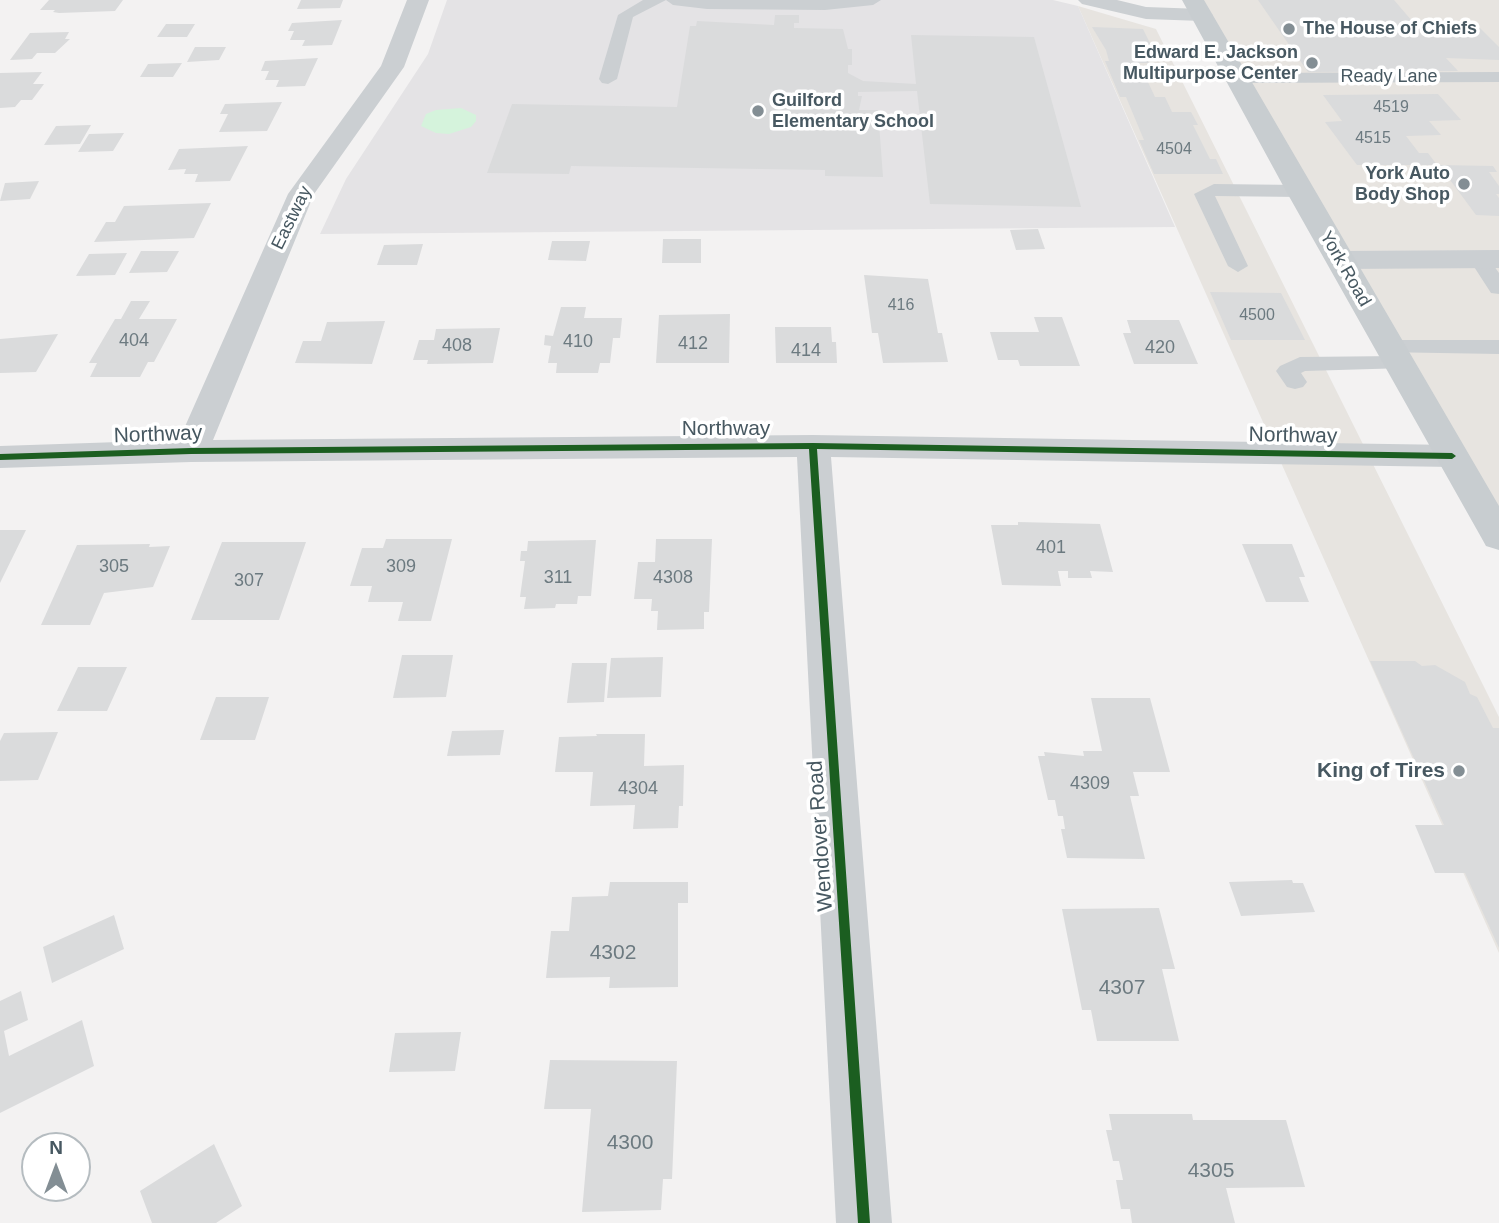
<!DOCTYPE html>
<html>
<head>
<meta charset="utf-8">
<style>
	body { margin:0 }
	#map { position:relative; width:1499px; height:1223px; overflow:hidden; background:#f3f2f2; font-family:Arial,sans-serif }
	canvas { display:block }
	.north { position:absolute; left:21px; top:1132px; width:70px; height:70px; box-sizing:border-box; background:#fff; border:2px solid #b5bcc0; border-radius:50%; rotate:0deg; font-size:19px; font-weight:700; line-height:28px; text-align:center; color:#475861 }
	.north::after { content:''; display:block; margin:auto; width:24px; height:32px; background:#838e94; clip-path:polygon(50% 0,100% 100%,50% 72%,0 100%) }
</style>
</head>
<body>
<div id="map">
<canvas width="1499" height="1223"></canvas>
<div class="north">N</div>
</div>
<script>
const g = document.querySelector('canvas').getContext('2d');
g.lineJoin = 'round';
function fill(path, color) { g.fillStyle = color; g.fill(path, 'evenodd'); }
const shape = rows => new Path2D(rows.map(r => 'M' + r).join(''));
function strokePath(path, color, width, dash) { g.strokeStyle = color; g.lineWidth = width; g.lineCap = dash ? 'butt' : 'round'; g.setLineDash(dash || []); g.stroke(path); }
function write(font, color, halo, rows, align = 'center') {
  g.font = font + ' Arial,sans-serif'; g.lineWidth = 7; g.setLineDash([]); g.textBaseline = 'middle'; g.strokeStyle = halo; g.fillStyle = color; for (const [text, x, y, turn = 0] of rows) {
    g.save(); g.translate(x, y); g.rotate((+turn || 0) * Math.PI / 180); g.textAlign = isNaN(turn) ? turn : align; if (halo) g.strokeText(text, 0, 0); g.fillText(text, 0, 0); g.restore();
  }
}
const commercial = shape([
	[1193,0,1499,0,1499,537],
	[1078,6,1156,29,1499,717,1499,953]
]);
const education = shape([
	[447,0,1053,0,1078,6,1175,227,320,234,346,179,428,54]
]);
const green = shape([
	[461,108,476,115,476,121,471,127,449,134,436,133,421,126,426,114,436,110]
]);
const building = shape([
	[49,0,123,0,115,11,59,13,53,12,55,10,40,10],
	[301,0,343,0,340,8,297,9],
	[1258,0,1394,0,1412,21,1473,21,1499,47,1499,60,1446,58,1458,71,1308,72],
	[775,15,799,15,799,23,794,23,794,28,843,29,848,49,852,49,852,65,848,65,848,73,863,81,916,84,911,35,1034,37,1081,207,930,204,917,91,858,92,858,96,862,96,859,110,878,110,883,177,825,176,825,170,571,166,569,174,487,173,512,104,677,107,690,26,696,26,697,21,774,25],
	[342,20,332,45,302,46,305,40,290,40,294,31,288,31,292,23],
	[166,24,195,24,187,37,157,37],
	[1092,27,1143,29,1151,45,1136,45,1139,50,1143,50,1149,63,1139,63,1155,97,1165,97,1172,112,1191,112,1198,125,1193,125,1210,159,1216,159,1223,174,1154,174,1139,140,1144,140,1126,97,1120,97,1105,61,1109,61,1106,50],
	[69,32,65,39,70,39,55,53,37,53,32,59,10,60,30,33],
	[195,47,226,47,219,60,187,62],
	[318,58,305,86,276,87,279,80,265,80,269,71,261,71,265,61],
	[182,63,173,77,140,77,148,64],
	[42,72,33,84,44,84,32,100,21,100,15,107,0,108,0,73],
	[1438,94,1461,120,1429,121,1441,135,1406,136,1419,153,1428,153,1437,165,1357,165,1325,122,1342,121,1323,95],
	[282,102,267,131,219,132,228,114,220,114,225,104],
	[91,125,80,144,44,145,56,126],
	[124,133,113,151,78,152,89,134],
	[248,146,230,181,195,182,198,174,184,174,186,169,168,170,179,149],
	[1439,165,1493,166,1497,172,1489,172,1499,186,1499,194,1496,194,1499,198,1499,216,1476,215],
	[39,181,30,199,0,201,5,183],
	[211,203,194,238,94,242,106,222,115,222,124,206],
	[1038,229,1045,249,1016,250,1010,230],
	[663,239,701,239,701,263,662,263],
	[552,241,590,241,586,261,548,260],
	[423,244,417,265,377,265,384,245],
	[141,251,179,251,167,272,129,273],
	[127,253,115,275,76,276,89,254],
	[864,275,928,279,938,333,942,333,948,362,883,363,878,333,872,333],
	[1210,292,1281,293,1305,340,1231,340],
	[131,301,150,301,139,319,177,319,154,362,148,362,140,377,90,377,97,363,89,363,115,319,121,319],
	[561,307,586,307,584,318,622,318,620,338,613,338,610,363,600,363,598,373,556,373,557,363,548,363,551,346,544,345,545,335,553,336],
	[730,314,729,363,656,363,659,315],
	[1034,317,1062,317,1080,366,1020,366,1018,360,998,360,990,332,1039,332],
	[1127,320,1179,320,1198,364,1134,364,1123,333,1131,333],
	[385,321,372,364,295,363,303,341,321,341,327,322],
	[775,327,831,327,832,342,836,342,837,363,776,363],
	[500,328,493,363,427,364,428,360,413,360,419,340,434,340,436,329],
	[58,334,36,372,0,373,0,339],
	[1018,522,1100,524,1113,572,1090,571,1092,578,1068,578,1068,571,1058,571,1061,586,1002,585,991,525,1018,525],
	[0,530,26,530,0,583],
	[386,539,452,539,431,621,398,621,403,602,368,602,372,586,350,586,362,548,383,548],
	[656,539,712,539,709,612,704,612,704,629,657,630,658,611,651,611,652,599,634,599,638,562,655,562],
	[596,540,591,596,578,596,577,604,556,604,555,608,524,609,526,597,520,597,525,561,520,561,521,551,527,551,528,541],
	[222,542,306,542,279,620,191,620],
	[150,544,149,547,170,546,153,587,104,593,90,625,41,625,77,545],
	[1242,544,1292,544,1305,577,1299,577,1309,602,1266,602],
	[402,655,453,655,446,697,393,698],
	[663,657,661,697,607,698,611,658],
	[1370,661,1415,661,1422,666,1435,665,1465,682,1470,694,1477,697,1493,728,1499,728,1499,948,1465,873,1435,873,1415,825,1444,825],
	[572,663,607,663,604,702,567,703],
	[78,667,127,667,107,711,57,711],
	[216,697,269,697,255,740,200,740],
	[1091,698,1150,698,1170,772,1133,772,1139,796,1130,796,1145,859,1067,858,1061,829,1065,829,1063,816,1058,816,1055,800,1048,800,1038,756,1045,756,1044,752,1084,756,1083,751,1102,751],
	[504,730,500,755,447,756,452,731],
	[58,732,38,780,0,781,0,741,4,733],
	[596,734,645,734,644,766,684,765,683,806,679,806,678,828,633,829,635,805,590,806,593,772,555,772,559,737,597,736],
	[1292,880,1293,883,1303,883,1315,912,1241,916,1229,882],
	[610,882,688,882,688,903,678,903,678,987,609,988,610,977,546,978,551,931,569,931,572,897,608,896],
	[1159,908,1175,969,1162,969,1179,1041,1097,1041,1091,1010,1082,1010,1062,909],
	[114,915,124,949,52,983,43,947],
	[21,991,28,1020,4,1031,9,1056,82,1020,94,1066,0,1113,0,1001],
	[461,1032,455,1071,389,1072,395,1033],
	[550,1060,677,1061,672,1179,663,1179,661,1210,582,1212,591,1109,544,1109],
	[1109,1114,1192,1114,1193,1120,1286,1120,1305,1187,1226,1188,1235,1223,1132,1223,1130,1209,1121,1209,1116,1180,1123,1180,1119,1161,1113,1161,1106,1130,1112,1130],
	[214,1144,242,1206,216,1223,152,1223,140,1191]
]);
const service = shape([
	[643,0,881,0,873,5,825,10,707,9,673,5,666,0,633,17,617,79,608,84,602,83,599,79,618,15,643,0],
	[1499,72,1499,82,1237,83,1228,78,1237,73,1499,72],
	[1214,184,1299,185,1309,191,1299,197,1215,196,1248,266,1238,272,1228,266,1194,194,1214,184],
	[1479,253,1486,255,1499,273,1499,294,1491,293,1469,259,1479,253],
	[1389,340,1499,340,1499,354,1381,352,1378,347,1389,340],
	[1398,356,1406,358,1409,363,1406,368,1305,371,1301,373,1307,382,1303,387,1295,389,1287,387,1276,371,1280,366,1300,357,1398,356]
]);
const minor = shape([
	[407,0,429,0,404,67,314,194,213,440,813,435,1452,445,1464,448,1469,456,1464,464,1452,467,831,457,892,1223,836,1223,797,457,191,462,0,468,0,446,179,440,288,194,381,66,407,0],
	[1078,0,1117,0,1146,7,1202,9,1213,15,1202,21,1146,19,1082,4,1078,0],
	[1499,250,1499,268,1340,269,1330,266,1326,260,1330,254,1340,251,1499,250]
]);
const primary = shape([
	[1182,0,1204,0,1499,506,1499,550,1486,546,1481,537,1286,191,1182,0]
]);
const cycleway = shape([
	[813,443,1452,453,1456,456,1452,459,817,449,870,1223,858,1223,809,449,191,454,0,460,0,454,191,448,813,443]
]);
const markers = [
	[1289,29,7,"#838e94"],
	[1312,63,7,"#838e94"],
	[758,111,7,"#838e94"],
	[1464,184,7,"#838e94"],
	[1459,771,7,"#838e94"]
];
const farNumbernames = [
	["4519",1391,108],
	["4515",1373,139],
	["4504",1174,150],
	["416",901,306],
	["4500",1257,316]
];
const farPoinames = [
	["The House of Chiefs",1303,29],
	["Edward E. Jackson",1298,53,"right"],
	["Multipurpose Center",1298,74,"right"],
	["Guilford",772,101],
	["Elementary School",772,122],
	["York Auto",1450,174,"right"],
	["Body Shop",1450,195,"right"]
];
const farStreetnames = [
	["Ready Lane",1389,77],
	["Eastway",292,218,-64],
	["York Road",1345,269,60]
];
const numberNames = [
	["404",134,341],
	["410",578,342],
	["412",693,344],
	["408",457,346],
	["420",1160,348],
	["414",806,351],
	["401",1051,548],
	["305",114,567],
	["309",401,567],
	["311",558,578],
	["4308",673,578],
	["307",249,581],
	["4309",1090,784],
	["4304",638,789]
];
const streetNames = [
	["Northway",726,429],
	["Northway",158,435,-2],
	["Northway",1293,436,1],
	["Wendover Road",821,836,-94]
];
const poiNames = [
	["King of Tires",1445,771]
];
const nearNumbernames = [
	["4302",613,953],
	["4307",1122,988],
	["4300",630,1143],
	["4305",1211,1171]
];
fill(commercial, '#e7e4e0');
fill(education, '#e4e3e5');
fill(green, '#d5f3dc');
fill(building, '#dadbdc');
fill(service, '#cbcfd2');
fill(minor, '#cbcfd2');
fill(primary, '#c8cdd0');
fill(cycleway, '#1b5e20');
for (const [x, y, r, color] of markers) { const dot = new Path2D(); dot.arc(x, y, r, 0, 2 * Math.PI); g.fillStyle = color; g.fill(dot); strokePath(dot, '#fff', 2.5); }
write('16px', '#6c7a80', null, farNumbernames);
write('bold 18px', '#475861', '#fff', farPoinames, 'left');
write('18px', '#475861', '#fff', farStreetnames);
write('18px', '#6c7a80', null, numberNames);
write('21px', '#475861', '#fff', streetNames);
write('bold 21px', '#475861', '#fff', poiNames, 'right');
write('21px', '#6c7a80', null, nearNumbernames);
</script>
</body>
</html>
